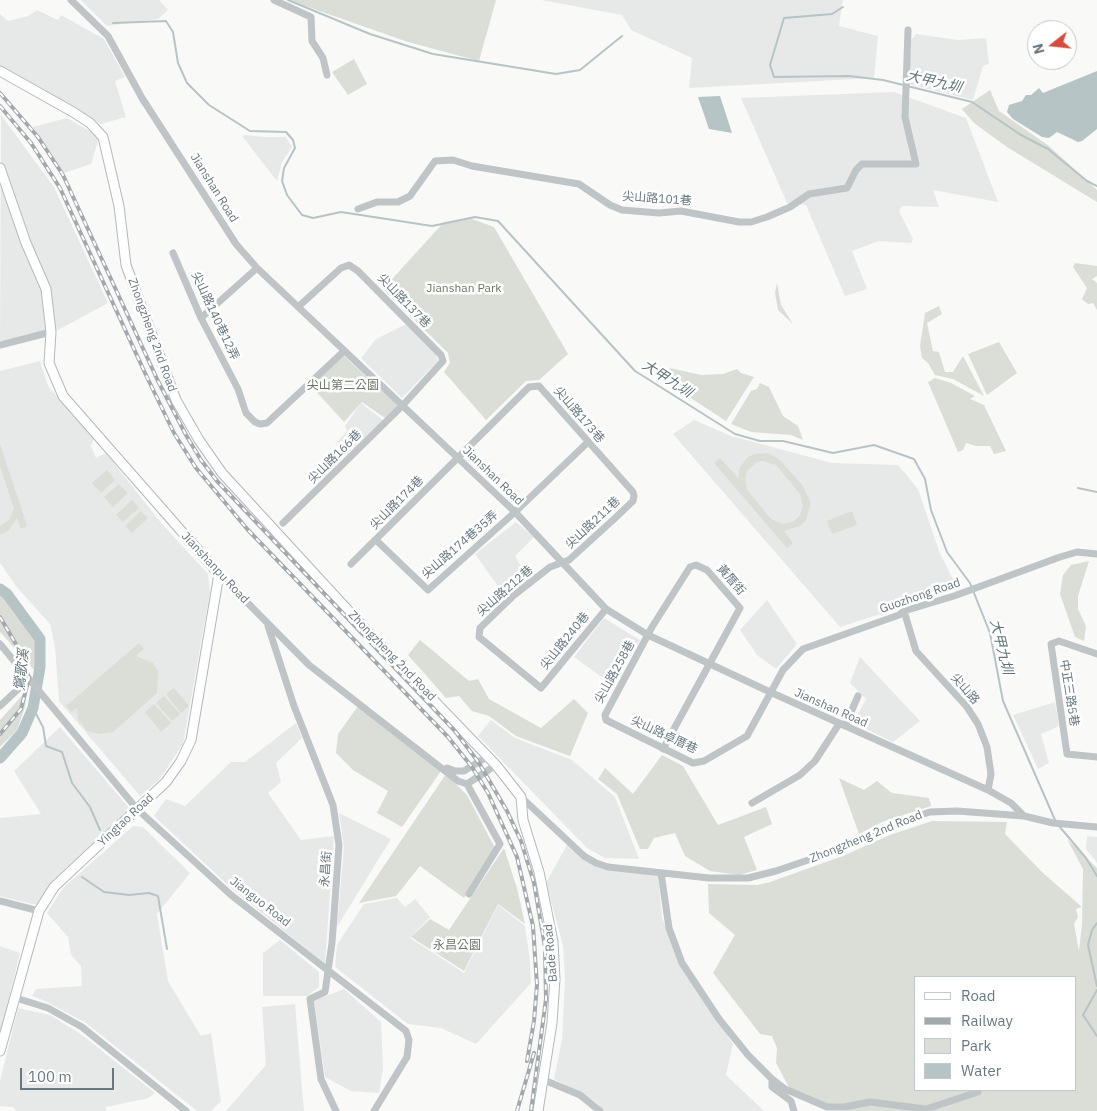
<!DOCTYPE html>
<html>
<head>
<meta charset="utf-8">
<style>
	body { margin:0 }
	#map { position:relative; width:1097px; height:1111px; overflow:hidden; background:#f9f9f8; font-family:"IBM Plex Sans",sans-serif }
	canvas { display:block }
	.legend { position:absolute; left:914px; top:976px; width:162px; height:115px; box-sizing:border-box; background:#fff; border:1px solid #c2c9cc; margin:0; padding:6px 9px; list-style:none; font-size:15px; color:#677880 }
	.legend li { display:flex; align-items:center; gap:10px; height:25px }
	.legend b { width:25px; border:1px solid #c2c9cc }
	.north { position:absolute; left:1027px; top:20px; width:50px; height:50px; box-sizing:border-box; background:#fff; border:1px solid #c2c9cc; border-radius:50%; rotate:254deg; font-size:14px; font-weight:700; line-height:20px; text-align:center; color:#677880 }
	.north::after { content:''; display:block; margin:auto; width:18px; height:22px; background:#d44d3e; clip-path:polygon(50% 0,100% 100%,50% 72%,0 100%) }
	.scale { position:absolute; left:20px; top:1068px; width:94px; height:22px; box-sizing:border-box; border:2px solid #677880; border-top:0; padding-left:6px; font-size:15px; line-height:18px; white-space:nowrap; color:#677880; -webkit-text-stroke:4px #fff; paint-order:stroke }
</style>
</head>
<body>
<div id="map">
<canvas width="1097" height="1111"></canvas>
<ul class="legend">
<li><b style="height:6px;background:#fff"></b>Road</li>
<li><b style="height:6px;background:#a2a9ad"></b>Railway</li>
<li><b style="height:14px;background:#daded7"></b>Park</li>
<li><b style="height:14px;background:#b7c4c6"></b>Water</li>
</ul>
<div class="north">N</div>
<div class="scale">100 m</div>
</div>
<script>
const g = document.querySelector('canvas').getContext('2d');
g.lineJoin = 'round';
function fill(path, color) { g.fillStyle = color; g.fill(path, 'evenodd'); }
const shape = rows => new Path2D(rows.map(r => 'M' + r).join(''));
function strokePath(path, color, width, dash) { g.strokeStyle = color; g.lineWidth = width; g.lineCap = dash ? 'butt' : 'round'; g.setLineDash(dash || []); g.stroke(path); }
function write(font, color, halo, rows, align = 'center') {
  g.font = font + ' "IBM Plex Sans","Noto Sans TC",sans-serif'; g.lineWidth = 5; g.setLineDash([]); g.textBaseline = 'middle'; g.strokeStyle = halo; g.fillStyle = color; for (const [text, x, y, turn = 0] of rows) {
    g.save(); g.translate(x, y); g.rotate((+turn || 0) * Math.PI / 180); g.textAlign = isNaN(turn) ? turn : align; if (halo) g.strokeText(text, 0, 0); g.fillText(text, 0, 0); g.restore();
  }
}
const built = shape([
	[81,0,159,0,168,10,158,19,107,26],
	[541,0,843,0,839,26,878,36,874,78,689,88,692,58,631,30,622,15],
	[37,10,58,20,61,15,104,39,125,77,115,81,126,117,101,124,0,66,0,14,8,21,28,16],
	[916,34,958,40,986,38,989,64,983,66,973,100,908,84,911,40],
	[894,92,966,118,998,202,933,190,939,207,902,206,899,211,913,239,911,243,879,241,852,251,867,289,845,296,806,205,787,203,741,98],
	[1,115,54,187,108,303,58,330,0,342],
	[67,118,96,135,98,141,91,164,64,173,33,127],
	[246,135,264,137,286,137,292,147,282,162,277,181,242,136],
	[406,324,436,354,438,361,402,398,361,358,376,339],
	[40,361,48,386,94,439,91,446,96,458,106,453,162,524,208,574,210,592,183,744,159,780,140,796,59,701,55,647,50,624,16,586,0,563,0,371],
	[361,403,384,421,347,453,337,442,347,431,345,426],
	[694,420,731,436,832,463,898,465,918,489,939,551,958,589,840,627,673,434],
	[516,522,534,537,515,556,529,580,507,599,475,554],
	[767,600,797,644,776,669,757,655,740,630],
	[604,618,640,640,613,685,574,657],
	[860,657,920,721,893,742,853,723,866,699,850,683],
	[1055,702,1059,726,1041,734,1049,763,1038,769,1013,715],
	[491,720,515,738,572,760,615,797,639,859,605,858,587,848,478,736],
	[296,723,302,738,276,763,281,782,268,793,301,840,334,836,325,964,230,887,154,816,166,799,185,806,231,762,245,762],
	[60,727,130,809,55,878,36,905,0,896,0,818,41,814,14,771],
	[339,813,391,839,337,927,344,847],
	[133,826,143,827,190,873,157,914,168,981,201,1036,211,1033,221,1101,211,1111,197,1111,86,1023,45,1001,32,996,36,989,82,986,81,966,71,955,68,937,47,913,63,888],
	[1087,836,1097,837,1097,863,1086,849],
	[567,845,585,859,658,876,662,918,673,946,733,1044,726,1075,764,1111,604,1111,596,1102,554,1079,562,1040,565,978,563,945,546,883],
	[397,898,405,907,415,899,430,917,410,938,464,973,498,905,525,926,530,961,531,983,476,1044,441,1028,408,1024,335,967,337,945,364,904],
	[280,940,319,972,319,987,307,996,263,996,263,953],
	[0,946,20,953,0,1034],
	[344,989,381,1022,383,1069,379,1093,351,1091,325,1077,314,1001],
	[295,1004,304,1111,226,1111,266,1065,262,1007],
	[18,1008,50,1015,82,1035,155,1093,149,1098,106,1107,106,1111,16,1111,13,1107,0,1106,0,1081]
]);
const green = shape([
	[288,0,496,0,479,61,408,42],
	[354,59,367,84,348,95,332,72],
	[990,90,999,111,1049,146,1097,190,1097,202,1007,147,974,123,962,109],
	[472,219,494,227,568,354,539,380,526,381,486,420,444,372,450,363,448,353,383,289,444,222],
	[1075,263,1097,266,1097,276,1092,279,1097,283,1097,310,1093,303,1088,304,1082,299,1087,288,1073,267],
	[777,283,781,305,793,324,778,310,775,293],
	[939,306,942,314,927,323,933,351,939,352,945,372,953,372,963,356,984,396,953,379,935,375,928,363,922,358,920,346,925,313],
	[999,342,1017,373,987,395,968,354],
	[343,355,398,406,385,418,362,402,344,422,311,386],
	[670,368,701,375,723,374,737,369,741,373,754,377,726,421,663,380],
	[935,378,951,383,975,396,970,399,984,405,1006,451,994,454,990,446,976,446,966,443,963,450,958,452,928,382],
	[760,383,769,387,783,416,798,426,803,440,791,435,751,432,731,424,751,391,757,389],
	[0,444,27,526,21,529,17,518,9,530,2,534,0,534,0,526,9,520,14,509,0,466],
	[768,453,779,459,803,486,811,503,806,520,800,526,784,531,793,543,787,548,714,463,720,458,738,478,740,467,748,457,755,454],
	[763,461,776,465,800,494,803,506,799,517,794,521,783,524,771,519,747,490,745,477,747,471,757,462],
	[107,470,115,480,101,493,92,483],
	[119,484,128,493,113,507,104,497],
	[132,500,139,508,123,522,116,515],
	[141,511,148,518,132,533,125,526],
	[852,511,857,525,832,534,827,521],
	[1089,561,1078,596,1078,609,1086,626,1084,641,1075,637,1060,594,1063,575,1071,565],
	[0,594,7,598,35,640,35,671,0,632],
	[420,640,469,681,478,679,489,699,541,728,574,699,588,713,570,756,516,736,489,716,472,711,459,696,446,698,408,655],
	[139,643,144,649,136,656,153,663,158,671,157,693,113,732,100,734,87,731,78,719,77,708,71,712,66,706],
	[174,688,189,706,181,713,166,694],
	[27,690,25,707,17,730,0,747,0,720],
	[164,696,180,714,172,721,156,703],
	[154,704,171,723,161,732,145,712],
	[358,706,441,771,402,827,377,813,388,791,353,770,336,753,338,734],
	[662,755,683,766,718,825,766,807,772,824,744,837,757,870,739,875,710,871,685,856,675,833,654,838,648,849,640,849,617,794,598,779,605,768,633,794],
	[446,774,467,795,495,848,464,898,420,866,396,896,359,903],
	[839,778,864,790,877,781,892,793,929,798,931,806,882,822,859,834],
	[932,821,1007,822,1005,834,1043,873,1082,907,1076,909,1078,917,1074,924,1079,951,1082,924,1083,869,1067,839,1097,868,1097,1111,846,1111,844,1105,818,1104,791,1091,776,1063,777,1048,772,1036,760,1034,713,973,735,935,709,913,708,884,757,885,770,882,843,856,890,835],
	[916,977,1076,977,1076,1090,916,1090],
	[504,848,517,888,525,924,498,904,464,971,411,937,430,919,449,930]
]);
const water = shape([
	[1097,71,1097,129,1082,141,1078,142,1057,132,1049,138,1042,137,1013,119,1007,112,1009,105,1022,101,1026,95,1031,95,1039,88,1043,93],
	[720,96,732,133,709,129,698,97]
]);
const stream = shape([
	[288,0,370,34,433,54,556,74,580,70,622,36],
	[843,7,832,14,784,18,770,65,774,77,849,76,883,80,972,102,1021,135,1048,149,1087,181,1097,186],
	[113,23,166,21,173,32,178,63,187,83,209,105,250,131,286,132,293,140,295,148,284,168,282,181,287,195,302,215,313,218,341,212,432,226,475,217,498,221,635,371,735,434,760,441,783,441,833,453,874,445,914,459,925,479,931,510,947,552,970,583,990,633,1003,701,1055,820],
	[1078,488,1097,492],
	[33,708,43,727,46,746,62,752,72,783,90,807,100,830],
	[1059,826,1086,858,1097,876],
	[82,877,104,892,129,895,149,893,158,896,167,949],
	[1097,923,1092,930,1088,945,1097,986],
	[1097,990,1083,1015,1097,1036]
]);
const river = shape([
	[0,589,7,594,40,639,40,667,33,708,22,733,0,758]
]);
const minor = shape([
	[71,0,108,36,142,98,236,244,257,268,515,512,606,609,648,635,770,692,988,790,1011,803,1024,816],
	[274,0,311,17,312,41,323,58,327,75],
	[358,209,377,202,398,202,410,196,435,161,453,160,472,166,579,184,610,205,622,210,659,213,681,211,739,222,751,222,767,217,790,207,809,194,847,188,856,170,862,164,916,164,905,117,908,30],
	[173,253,201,318,238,389,246,413,255,422,260,424,267,423,343,352],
	[201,318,257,268],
	[0,345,51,332],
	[283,523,403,405,443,361,441,355,358,271,349,265,341,268,298,307],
	[376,540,428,590,515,512,587,443],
	[351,564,529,387,539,386,633,492,634,496,633,501,613,520,569,560,550,567,513,596,480,628,479,637,541,688,606,609],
	[219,574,309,665,458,781,467,784,496,765],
	[904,611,916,651,967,707,978,724,987,747,991,774,988,790],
	[268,626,294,706,333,805,339,845,332,943,325,992,310,999,321,1079,336,1111],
	[0,644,137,809,231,895,406,1031,409,1040,407,1057,374,1111],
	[1097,654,1059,641,1051,644,1067,754,1097,757],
	[0,706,29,679],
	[845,726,858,696],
	[663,749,740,608,707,570,696,565,690,567,652,627,605,715,606,720,693,763,704,761,747,736,783,670,803,649,899,615,904,611,954,596,1060,557,1077,552,1097,554],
	[447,768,455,771,464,771,488,756],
	[467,784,500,844,469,894],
	[521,797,584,856,596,863,608,867,709,878,748,878,776,871,846,847,911,818,930,812,957,811,1024,816,1053,823,1097,827],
	[752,803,800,775,815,761,839,724],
	[661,873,669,928,682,963,719,1019,748,1055,772,1079,785,1089,827,1107,844,1107,870,1102,926,1109,978,1092],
	[0,901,39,911],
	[16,998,48,1008,82,1027,186,1111],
	[772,1079,772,1087,791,1101,794,1111],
	[544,1080,580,1095,600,1111]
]);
const major = shape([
	[0,71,73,112,90,123,103,137,119,206,126,265,176,400,199,440,222,473,368,632,496,765,521,797,523,820,539,872,553,942,555,979,552,1023,538,1111],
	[0,168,26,243,46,289,51,332,49,363,63,396,219,574,191,740,181,761,166,782,54,887,39,911,0,1051]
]);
const rail = shape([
	[0,93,38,137,63,175,158,381,186,435,201,460,217,481,455,731,479,763,507,811,521,841,534,883,545,947,546,999,531,1111],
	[0,106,31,143,60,188,145,373,174,433,196,468,248,530,448,737,472,767,488,793,517,857,533,926,537,985,534,1021,527,1061],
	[0,617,20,651,29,678,21,709,0,734],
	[517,1111,534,1053]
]);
const streetNames = [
	["Jianshan Road",214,188,58],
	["尖山路101巷",657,199,4],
	["尖山路137巷",404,301,46],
	["尖山路140巷12弄",215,316,65],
	["Zhongzheng 2nd Road",152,335,70],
	["尖山路173巷",579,415,49],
	["尖山路166巷",335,457,-45],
	["Jianshan Road",493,476,44],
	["尖山路174巷",397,503,-45],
	["尖山路211巷",593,523,-43],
	["尖山路174巷35弄",460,545,-41],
	["Jianshanpu Road",215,568,47],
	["黃厝街",731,580,49],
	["尖山路212巷",505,591,-41],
	["Guozhong Road",920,596,-19],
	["尖山路240巷",565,641,-51],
	["Zhongzheng 2nd Road",392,656,46],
	["尖山路258巷",615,672,-61],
	["尖山路",965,689,49],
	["中正三路5巷",1069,693,81],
	["Jianshan Road",831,708,24],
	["尖山路卓厝巷",664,735,25],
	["Yingtao Road",126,820,-43],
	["Zhongzheng 2nd Road",866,837,-22],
	["永昌街",326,869,-86],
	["Jianguo Road",260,902,38],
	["Bade Road",551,953,-95]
];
const parkNames = [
	["Jianshan Park",464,289],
	["尖山第二公園",343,386],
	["永昌公園",457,946]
];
const waterNames = [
	["大甲九圳",934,82,13],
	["大甲九圳",667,379,33],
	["大甲九圳",1001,647,76],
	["鶯歌溪",22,670,-84]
];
fill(built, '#e7e9e8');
fill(green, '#daded7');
fill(water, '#b7c4c6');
strokePath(stream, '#b7c4c6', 2);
strokePath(river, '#b7c4c6', 11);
strokePath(major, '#b3b9bc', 11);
strokePath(minor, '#bfc4c7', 7);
strokePath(major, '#fff', 9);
strokePath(rail, '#a2a9ad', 4);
strokePath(rail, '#fff', 2, [5.5]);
write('12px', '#677880', '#fff', streetNames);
write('12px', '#6b7866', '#fff', parkNames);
write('italic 14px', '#627679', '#fff', waterNames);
</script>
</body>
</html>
